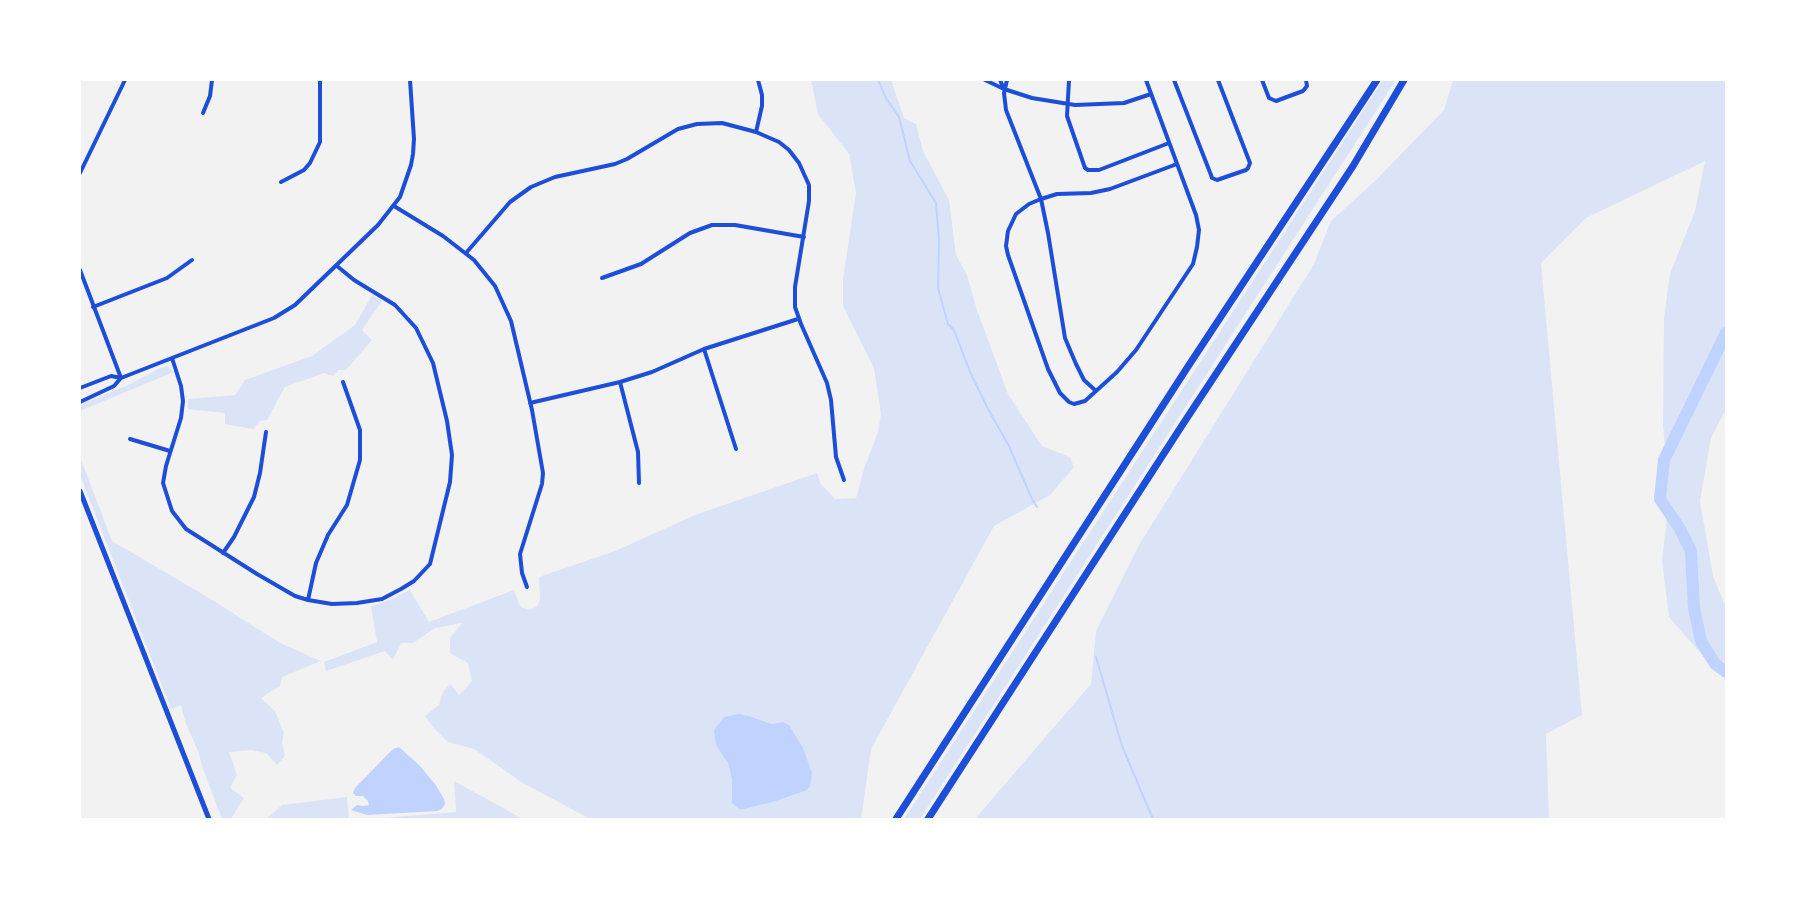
<!DOCTYPE html>
<html>
<head>
<meta charset="utf-8">
<style>
	body { margin:0 }
	#map { position:relative; width:1806px; height:899px; overflow:hidden; background:#f2f2f2; font-family:Raleway,sans-serif }
	canvas { display:block }
	.frame { position:absolute; inset:0; border:81px solid #fff; pointer-events:none }
</style>
</head>
<body>
<div id="map">
<canvas width="1806" height="899"></canvas>
<div class="frame"></div>
</div>
<script>
const g = document.querySelector('canvas').getContext('2d');
g.lineJoin = 'round';
function fill(path, color) { g.fillStyle = color; g.fill(path, 'evenodd'); }
const shape = rows => new Path2D(rows.map(r => 'M' + r).join(''));
function strokePath(path, color, width, dash) { g.strokeStyle = color; g.lineWidth = width; g.lineCap = dash ? 'butt' : 'round'; g.setLineDash(dash || []); g.stroke(path); }
const green = shape([
	[811,80,891,80,904,118,916,124,923,151,949,200,956,255,967,275,977,310,1008,394,1042,446,1070,457,1074,467,1050,495,994,526,871,749,861,819,590,819,523,783,474,749,448,742,433,727,425,716,439,705,443,692,450,684,459,695,472,681,468,663,450,653,450,638,462,623,435,628,413,643,401,643,393,660,385,651,326,671,324,662,377,642,371,606,387,601,410,590,429,622,514,590,519,604,523,608,529,610,534,608,538,605,540,600,539,577,615,551,695,515,817,473,821,484,835,499,856,498,865,466,878,432,881,414,874,368,843,306,843,279,856,193,849,154,818,114],
	[749,716,772,724,805,791,773,802,740,810,732,803,732,780,728,763],
	[1383,80,1396,80,920,819,904,819],
	[1453,80,1726,80,1726,409,1711,438,1700,501,1713,576,1726,608,1726,680,1716,671,1669,617,1662,561,1667,516,1663,496,1666,459,1663,425,1664,318,1670,274,1695,211,1705,161,1586,218,1541,263,1582,715,1546,734,1549,819,975,819,1091,684,1096,631,1139,545,1314,264,1331,221,1375,181,1444,110],
	[372,295,382,301,362,330,372,340,346,370,339,370,333,376,324,373,285,387,267,420,260,421,253,429,225,424,225,413,188,409,188,399,235,395,245,380,312,356,355,325],
	[167,366,174,372,80,411,80,405,126,386,158,369],
	[80,457,112,541,209,598,280,643,321,661,282,677,280,686,261,698,275,711,284,733,282,742,285,756,277,765,266,753,251,750,229,752,237,775,230,788,244,798,231,819,222,819,203,769,198,751,186,724,181,705,171,709,80,475],
	[454,781,523,819,370,819,456,812],
	[347,797,349,819,266,819,282,805]
]);
const water = shape([
	[739,714,749,716,772,724,783,722,789,725,803,748,812,773,810,787,805,791,773,802,740,810,732,803,732,780,728,763,716,745,714,730,724,717],
	[399,747,420,766,435,784,444,799,445,804,442,809,437,811,367,815,351,810,357,805,363,806,369,805,368,801,363,796,356,796,353,793,355,788,393,749]
]);
const stream = shape([
	[878,80,886,98,899,117,910,161,936,203,939,241,938,288,948,324,954,330,970,372,988,409,1009,446,1032,499,1037,507],
	[1096,657,1122,746,1153,819]
]);
const river = shape([
	[1726,333,1664,460,1660,499,1680,529,1691,551,1694,608,1701,641,1715,664,1726,672]
]);
const minor = shape([
	[985,80,1004,89,1032,98,1075,105,1124,103,1151,94],
	[1000,80,1004,89],
	[1007,80,1004,93,1006,110,1041,199,1048,233,1065,338,1076,364,1084,380,1096,391],
	[1069,80,1067,116,1085,168,1088,170,1099,170,1169,143],
	[1146,80,1196,215,1199,230,1197,247,1193,264,1136,350,1117,372,1085,401,1074,404,1069,402,1060,393,1048,369,1008,255,1006,246,1008,231,1016,214,1029,204,1041,199,1057,194,1091,193,1110,189,1177,164],
	[1174,80,1211,175,1212,178,1217,180,1246,170,1248,168,1250,163,1218,80],
	[1262,80,1269,98,1276,101,1303,91,1307,86,1306,80],
	[203,113,210,96,212,80],
	[756,132,762,106,762,95,758,80],
	[80,173,125,80],
	[281,182,304,170,310,163,320,142,320,80],
	[394,206,443,236,474,260,495,286,511,321,532,410,543,473,542,484,520,554,522,573,527,587],
	[466,253,510,202,531,187,555,177,615,164,627,159,678,129,697,124,722,123,756,132,779,142,789,150,799,163,809,185,809,201,795,287,795,307,801,324,827,383,831,400,836,457,844,480],
	[80,270,121,378],
	[602,278,641,264,690,233,712,225,735,225,804,237],
	[93,307,167,278,192,260],
	[704,349,736,449],
	[172,358,181,386,183,401,181,418,166,466,163,483,172,511,186,529,257,574,295,596,308,600,332,604,357,603,382,599,401,589,414,581,430,564,450,482,452,455,447,421,433,363,416,328,395,305,354,280,337,266],
	[620,382,638,452,639,483],
	[80,388,111,376,121,378,274,318,295,305,378,225,400,197,411,165,413,154,414,139,410,80],
	[80,402,114,386,121,378],
	[530,403,620,382,652,372,704,349,798,319],
	[130,439,170,451],
	[223,553,234,537,254,497,260,473,266,432],
	[308,600,316,563,328,535,347,505,360,460,360,430,343,382]
]);
const secondary = shape([
	[80,491,209,819]
]);
const motorway = shape([
	[896,819,1187,368,1377,80],
	[928,819,1181,427,1353,166,1404,80]
]);
fill(green, '#dbe4f7');
fill(water, '#bfd3fe');
strokePath(stream, '#bfd3fe', 2);
strokePath(river, '#bfd3fe', 12);
strokePath(minor, '#1d4ed8', 4);
strokePath(secondary, '#1d4ed8', 5);
strokePath(motorway, '#1d4ed8', 7);
</script>
</body>
</html>
